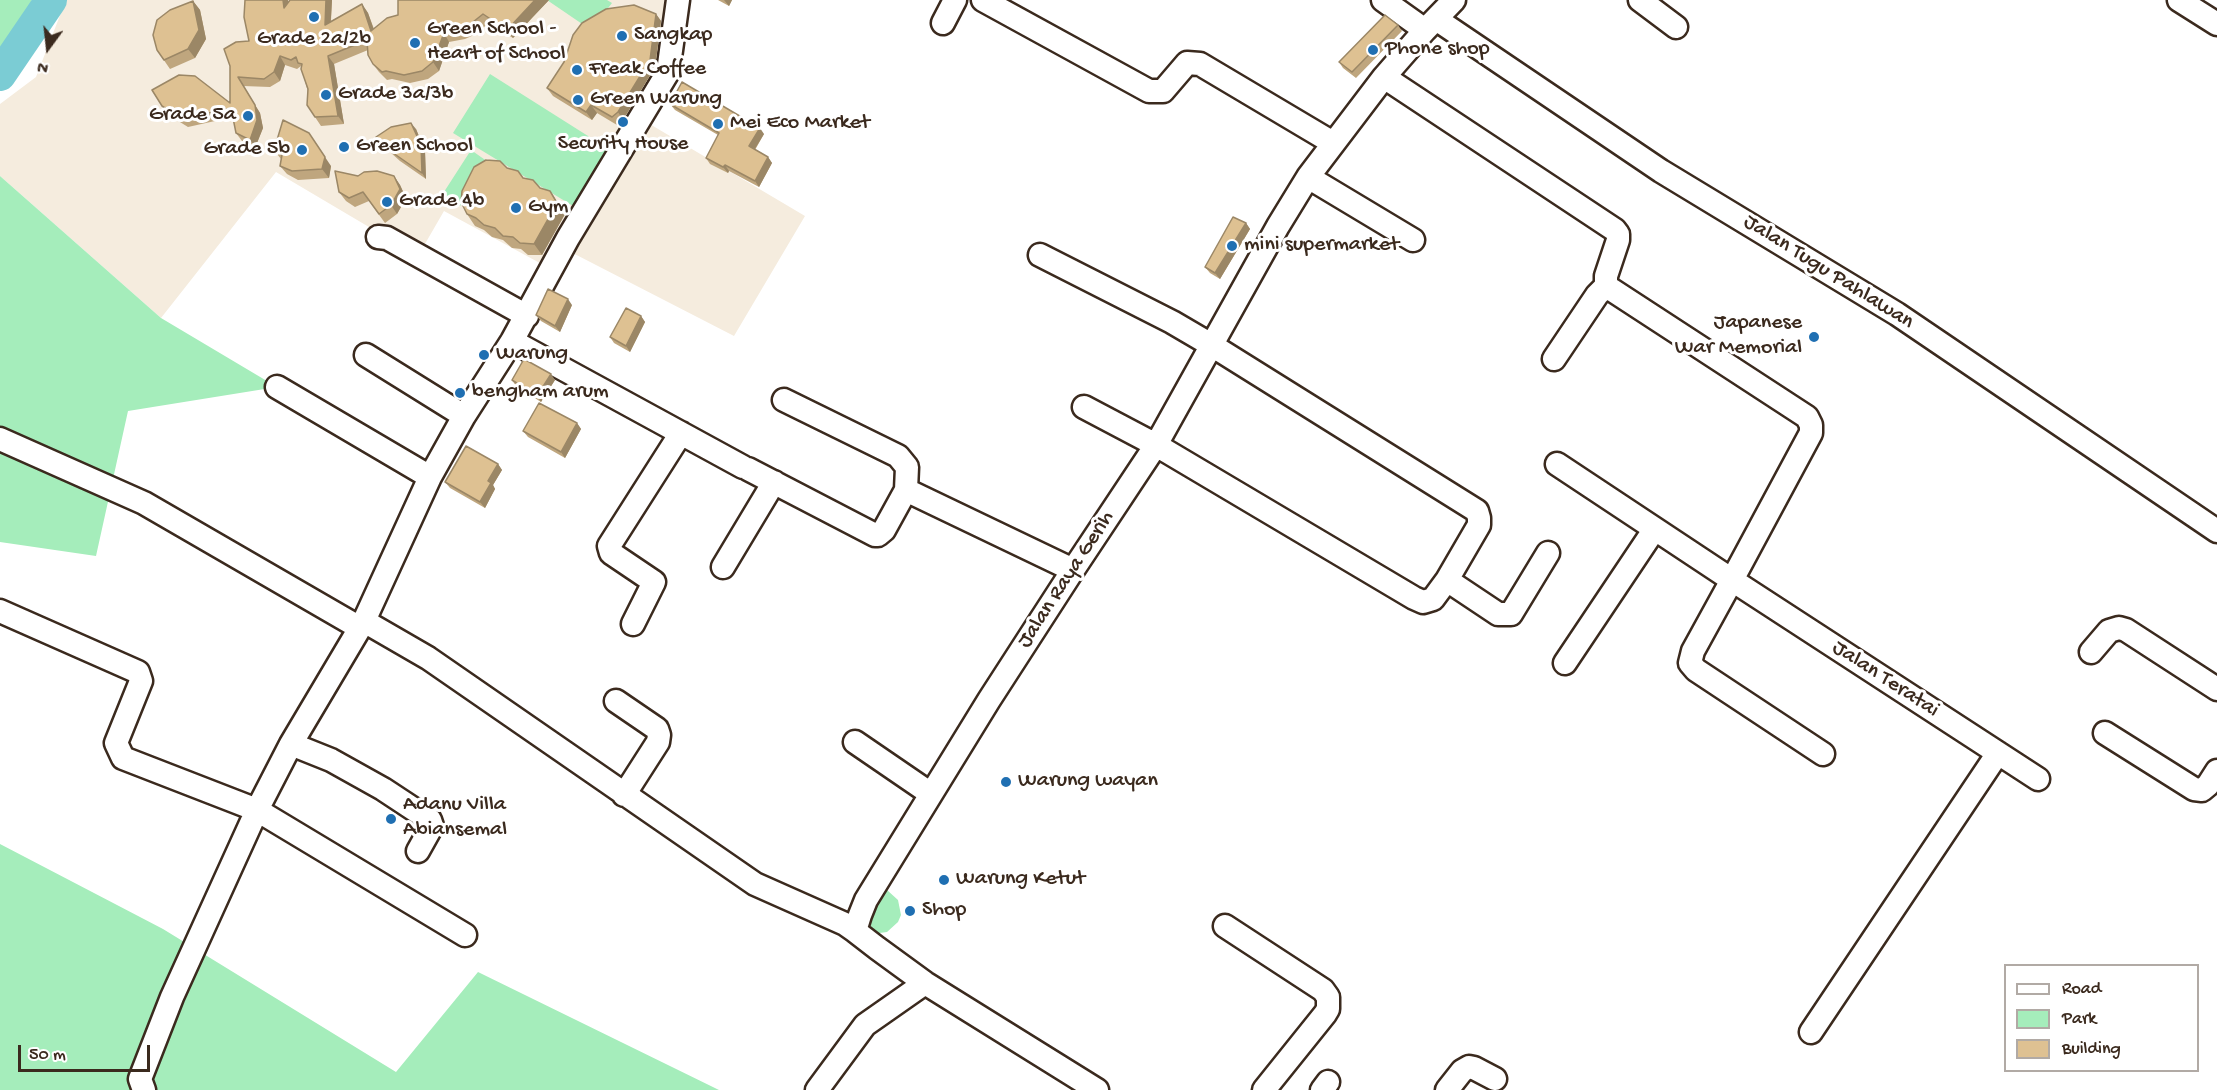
<!DOCTYPE html>
<html>
<head>
<meta charset="utf-8">
<style>
	body { margin:0 }
	#map { position:relative; width:2217px; height:1090px; overflow:hidden; background:#fff; font-family:"Gochi Hand",sans-serif }
	canvas { display:block }
	.legend { position:absolute; left:2004px; top:964px; width:195px; height:108px; box-sizing:border-box; background:#fff; border:2px solid #b1aaa5; margin:0; padding:8px 10px; list-style:none; font-size:18px; color:#3b2a1e }
	.legend li { display:flex; align-items:center; gap:12px; height:30px }
	.legend b { width:30px; border:2px solid #b1aaa5 }
	.north { position:absolute; left:18px; top:18px; width:60px; height:60px; -webkit-text-stroke:4px #fff; paint-order:stroke; rotate:195deg; font-size:16px; font-weight:700; line-height:24px; text-align:center; color:#3b2a1e }
	.north::after { content:''; display:block; margin:auto; width:21px; height:27px; background:#3b2a1e; clip-path:polygon(50% 0,100% 100%,50% 72%,0 100%) }
	.scale { position:absolute; left:18px; top:1045px; width:132px; height:27px; box-sizing:border-box; border:3px solid #3b2a1e; border-top:0; padding-left:8px; font-size:18px; line-height:21px; white-space:nowrap; color:#3b2a1e; -webkit-text-stroke:4px #fff; paint-order:stroke }
</style>
</head>
<body>
<div id="map">
<canvas width="2217" height="1090"></canvas>
<ul class="legend">
<li><b style="height:8px;background:#fff"></b>Road</li>
<li><b style="height:16px;background:#a5edbb"></b>Park</li>
<li><b style="height:16px;background:#dec192"></b>Building</li>
</ul>
<div class="north">N</div>
<div class="scale">50 m</div>
</div>
<script>
const g = document.querySelector('canvas').getContext('2d');
g.lineJoin = 'round';
function fill(path, color) { g.fillStyle = color; g.fill(path, 'evenodd'); }
const shape = rows => new Path2D(rows.map(r => 'M' + r).join(''));
function strokePath(path, color, width, dash) { g.strokeStyle = color; g.lineWidth = width; g.lineCap = dash ? 'butt' : 'round'; g.setLineDash(dash || []); g.stroke(path); }
function write(font, color, halo, rows, align = 'center') {
  g.font = font + ' "Gochi Hand",sans-serif'; g.lineWidth = 6; g.setLineDash([]); g.textBaseline = 'middle'; g.strokeStyle = halo; g.fillStyle = color; for (const [text, x, y, turn = 0] of rows) {
    g.save(); g.translate(x, y); g.rotate((+turn || 0) * Math.PI / 180); g.textAlign = isNaN(turn) ? turn : align; if (halo) g.strokeText(text, 0, 0); g.fillText(text, 0, 0); g.restore();
  }
}
const built = shape([
	[66,0,686,0,648,123,805,216,734,336,561,247,549,268,444,211,418,256,276,172,161,318,0,176,0,104,36,77]
]);
const green = shape([
	[0,0,32,0,0,58],
	[547,0,607,0,612,3,591,30],
	[490,74,607,148,573,206,453,133],
	[471,150,491,164,460,206,442,195],
	[0,176,161,318,277,387,128,411,96,556,0,542],
	[0,844,163,929,396,1072,478,972,719,1090,0,1090],
	[879,888,887,890,898,900,901,915,898,922,887,932,872,934,865,930]
]);
const river = shape([
	[0,75,51,0]
]);
const minor = shape([
	[983,0,1149,91,1163,91,1187,63,1200,64,1333,143],
	[1383,0,1425,30],
	[1640,0,1676,27],
	[2179,0,2217,24],
	[1436,19,1661,171,1897,314,2217,531],
	[943,23,955,0],
	[1384,77,1615,230,1618,234,1618,240,1606,276,1606,286,1807,417,1811,425,1811,433,1732,580,2038,779],
	[1308,177,1413,240],
	[378,237,387,238,527,316],
	[1040,255,1172,322,1213,346,1477,511,1479,518,1479,525,1447,580,1498,614,1511,614,1548,553],
	[512,341,743,467],
	[366,355,464,416],
	[1554,359,1597,295,1606,286],
	[277,387,430,477],
	[784,400,898,456,907,467,906,490],
	[1084,407,1156,445,1414,598,1423,602,1433,599,1447,580],
	[0,439,144,503,360,628],
	[1557,464,1732,580,1693,651,1690,663,1696,670,1823,754],
	[748,469,875,535,878,535,884,530,906,490,1073,570],
	[723,567,774,482],
	[0,611,138,672,141,681,116,743,123,758,257,810,465,935],
	[364,621,428,658,755,884,845,924,855,931],
	[633,624,654,582,611,553,609,546,681,433],
	[2091,652,2109,631,2119,628,2126,630,2217,689],
	[1565,663,1654,530],
	[616,701,657,729,659,735,658,742,624,795],
	[2105,733,2194,789,2202,790,2208,785,2217,771],
	[855,742,931,794],
	[291,744,331,760,383,789,430,820,432,826,418,851],
	[1225,926,1323,990,1328,997,1328,1009,1325,1014,1264,1090],
	[1811,1032,1998,753],
	[144,1090,140,1079,172,997,257,810,291,744,364,621,430,477,464,416,512,341,568,238,668,72,678,0],
	[817,1090,865,1025,925,983],
	[1097,1090,925,983,877,948,855,931,860,915,866,900,989,700,1073,570,1156,445,1278,226,1308,177,1384,77,1425,30,1454,0],
	[1322,1090,1328,1082],
	[1447,1090,1462,1071,1469,1067,1474,1068,1495,1079]
]);
const wall = shape([
	[245,0,288,0,288,2,290,0,332,0,331,21,362,4,368,13,374,29,549,0,513,38,489,23,474,35,465,39,449,42,439,71,428,79,410,83,392,79,387,80,379,72,373,64,368,50,334,64,344,124,321,126,315,117,301,67,301,66,297,69,285,65,280,81,270,87,243,86,260,113,263,128,255,148,242,141,236,133,233,117,188,127,167,114,162,106,230,103,249,41],
	[718,0,732,0,729,6],
	[193,1,200,10,206,39,195,58,170,69,157,50],
	[656,14,661,21,655,67,623,120,617,125,597,113,592,120,553,96,547,88],
	[1398,25,1402,31,1356,78,1343,68,1339,62],
	[670,104,764,134,755,150,768,157,772,163,759,187,729,171,728,173,710,164,706,158,718,135,675,110],
	[416,129,425,151,426,179,400,161,380,143,376,137],
	[274,150,331,166,329,178,298,180,287,174,280,166,281,159],
	[507,168,540,188,558,203,565,214,542,255,528,255,521,249,512,248,503,240,492,237,484,230,475,226,467,214],
	[358,176,394,176,400,185,406,198,397,214,385,223,369,201,355,207,346,201,339,192],
	[1246,223,1250,229,1220,279,1210,273,1205,267],
	[572,305,560,332,541,321,536,315],
	[641,316,645,322,630,352,614,343,610,337],
	[512,380,555,380,541,402,516,386],
	[577,423,581,429,565,458,528,437,523,431],
	[498,464,502,470,493,485,495,489,485,508,450,488,445,482]
]);
const shadedWall = shape([
	[283,0,288,0,290,16,284,8],
	[326,0,332,0,330,33,325,25],
	[535,0,549,0,513,38,507,30],
	[724,0,732,0,729,6],
	[193,1,200,10,206,39,195,58,188,49],
	[362,4,368,13,377,39,371,31],
	[656,14,661,21,655,67,623,120,618,112],
	[444,33,449,42,439,71,433,62],
	[280,56,285,65,280,81,274,72],
	[328,56,334,64,344,124,338,116],
	[238,77,260,113,263,128,255,148,250,140],
	[591,105,597,113,592,120,586,112],
	[411,123,416,129,425,151,426,179,422,173],
	[760,128,764,134,753,152,749,146],
	[309,133,331,166,329,178,322,169],
	[768,157,772,163,759,187,755,181],
	[725,165,729,171,728,173,723,167],
	[394,176,400,185,406,198,397,214,391,205],
	[550,191,565,214,542,255,534,244],
	[1246,223,1250,229,1220,279,1215,273],
	[568,299,572,305,560,332,555,326],
	[641,316,645,322,630,352,626,346],
	[551,374,555,380,541,402,537,396],
	[577,423,581,429,565,458,561,452],
	[498,464,502,470,493,485,495,489,485,508,480,502,488,481]
]);
const building = shape([
	[245,0,283,0,284,8,290,0,326,0,325,25,362,4,371,31,387,18,398,15,398,0,535,0,507,30,483,14,468,26,459,31,444,33,433,62,422,71,404,75,386,71,382,72,373,64,368,55,367,40,328,56,338,116,315,117,307,105,308,89,301,69,302,64,298,63,296,57,291,60,280,56,274,72,264,79,238,77,255,105,257,120,250,140,236,133,231,108,182,119,162,106,152,90,179,75,195,76,230,103,230,66,224,49,236,42,249,41,244,17,245,0],
	[193,1,199,30,188,49,164,60,157,50,153,35,157,20,170,10,193,1],
	[634,5,656,14,650,60,618,112,612,117,591,105,586,112,547,88,564,62,573,35,582,23,606,9,634,5],
	[1385,15,1398,25,1352,72,1339,62,1385,15],
	[682,82,760,128,749,146,768,157,755,181,725,165,723,167,706,158,719,133,670,104,682,82],
	[283,120,309,133,325,157,322,169,292,171,280,166,282,155,274,150,283,120],
	[411,123,421,145,422,173,396,155,376,137,391,127,411,123],
	[486,160,500,161,507,168,518,171,523,178,533,180,540,188,550,191,557,203,534,244,520,243,513,237,503,236,495,228,484,225,476,218,467,214,461,202,462,191,474,167,486,160],
	[335,171,358,176,364,172,377,171,394,176,400,189,391,205,379,214,363,192,349,198,339,192,335,171],
	[1233,217,1246,223,1215,273,1205,267,1233,217],
	[548,289,568,299,555,326,536,315,548,289],
	[626,308,641,316,626,346,610,337,626,308],
	[524,359,551,374,537,396,512,380,524,359],
	[539,403,577,423,561,452,523,431,539,403],
	[466,446,498,464,488,481,491,483,480,502,445,482,466,446]
]);
const markers = [
	[314,17,6,"#1f6fb2"],
	[622,36,6,"#1f6fb2"],
	[415,43,6,"#1f6fb2"],
	[1373,50,6,"#1f6fb2"],
	[577,70,6,"#1f6fb2"],
	[326,95,6,"#1f6fb2"],
	[578,100,6,"#1f6fb2"],
	[248,116,6,"#1f6fb2"],
	[623,122,6,"#1f6fb2"],
	[718,124,6,"#1f6fb2"],
	[344,147,6,"#1f6fb2"],
	[302,150,6,"#1f6fb2"],
	[387,202,6,"#1f6fb2"],
	[516,208,6,"#1f6fb2"],
	[1232,246,6,"#1f6fb2"],
	[1814,337,6,"#1f6fb2"],
	[484,355,6,"#1f6fb2"],
	[460,393,6,"#1f6fb2"],
	[1006,782,6,"#1f6fb2"],
	[391,819,6,"#1f6fb2"],
	[944,880,6,"#1f6fb2"],
	[910,911,6,"#1f6fb2"]
];
const poiNames = [
	["Green School -",427,30],
	["Heart of School",427,55],
	["Sangkap",634,36],
	["Grade 2a/2b",314,40,"center"],
	["Phone shop",1385,50],
	["Freak Coffee",589,70],
	["Grade 3a/3b",338,95],
	["Green Warung",590,100],
	["Grade 5a",236,116,"right"],
	["Mei Eco Market",730,124],
	["Security House",623,145,"center"],
	["Green School",356,147],
	["Grade 5b",290,150,"right"],
	["Grade 4b",399,202],
	["Gym",528,208],
	["mini supermarket",1244,246],
	["Japanese",1802,324,"right"],
	["War Memorial",1802,349,"right"],
	["Warung",496,355],
	["bengham arum",472,393],
	["Warung wayan",1018,782],
	["Adanu Villa",403,806],
	["Abiansemal",403,831],
	["Warung Ketut",956,880],
	["Shop",922,911]
];
const streetNames = [
	["Jalan Tugu Pahlawan",1828,273,32],
	["Jalan Raya Gerih",1067,580,-57],
	["Jalan Teratai",1885,680,33]
];
fill(built, '#f5ecde');
fill(green, '#a5edbb');
strokePath(river, '#7bccd4', 32);
strokePath(minor, '#3b2a1e', 27);
strokePath(minor, '#fff', 22);
fill(wall, '#bfa67e');
fill(shadedWall, '#9b8766');
fill(building, '#dec192');
strokePath(building, '#9b8766', 1.5);
for (const [x, y, r, color] of markers) { const dot = new Path2D(); dot.arc(x, y, r, 0, 2 * Math.PI); g.fillStyle = color; g.fill(dot); strokePath(dot, '#fff', 2); }
write('22px', '#3b2a1e', '#fff', poiNames, 'left');
write('22px', '#3b2a1e', '#fff', streetNames);
</script>
</body>
</html>
